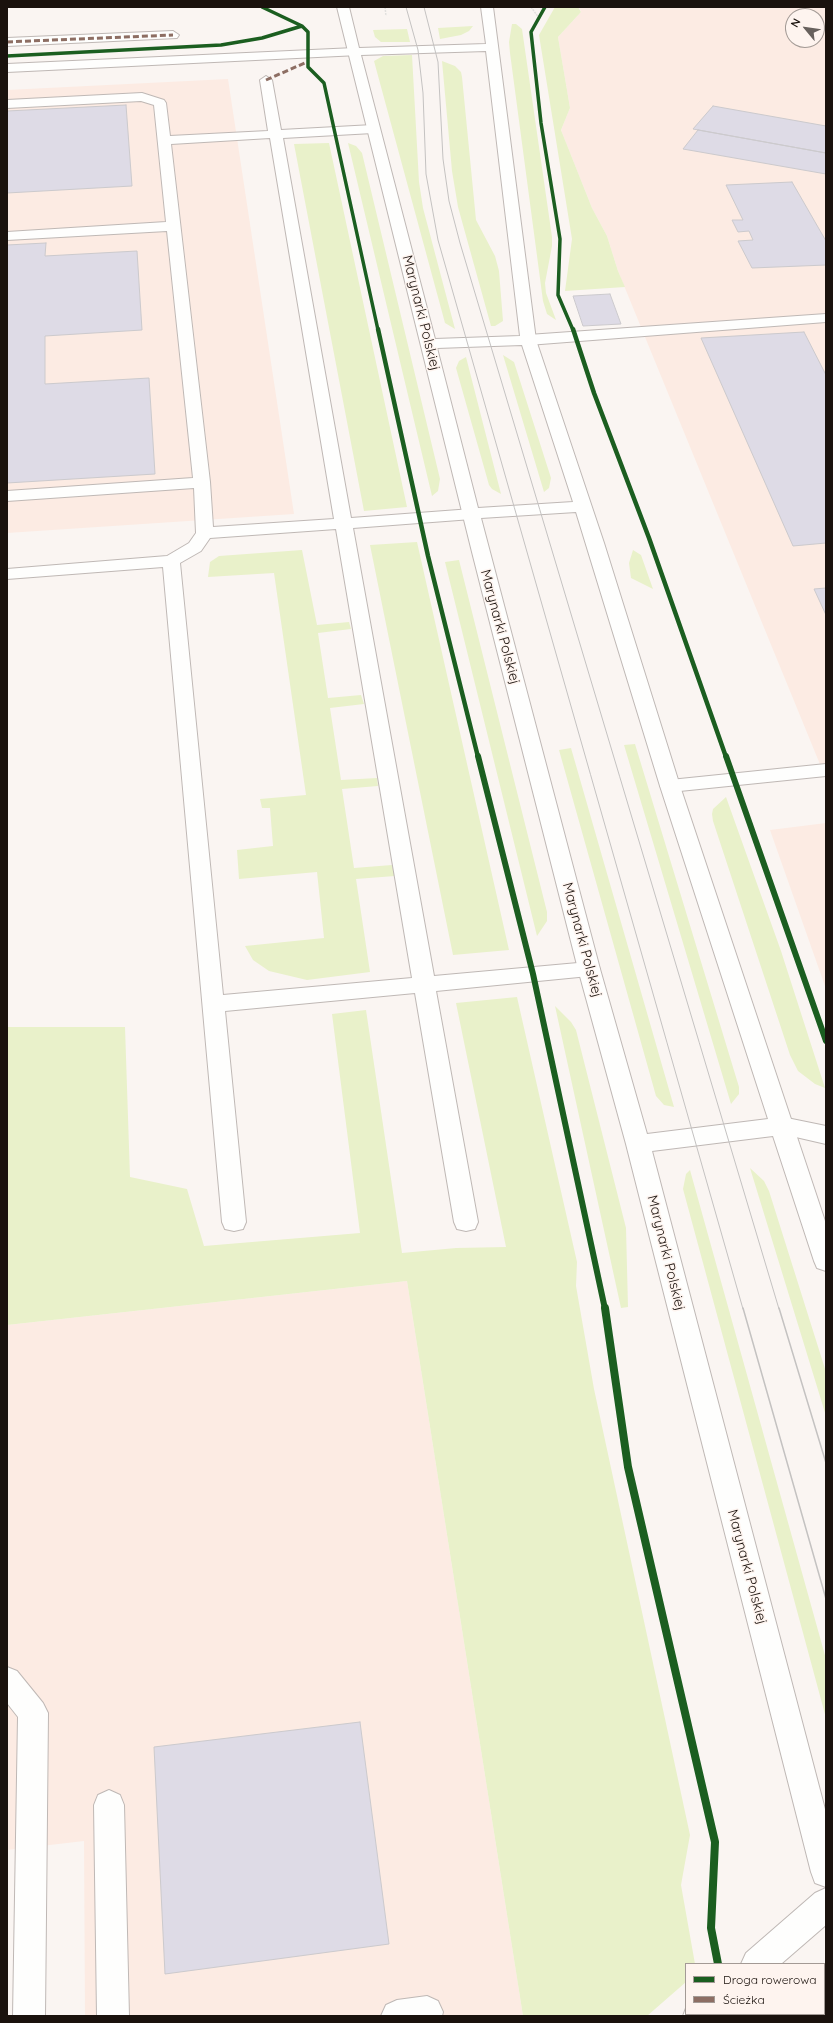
<!DOCTYPE html>
<html>
<head>
<meta charset="utf-8">
<style>
	body { margin:0 }
	#map { position:relative; width:833px; height:2023px; overflow:hidden; background:#faf5f2; font-family:Quicksand,sans-serif }
	canvas { display:block }
	.frame { position:absolute; inset:0; border:8px solid #1a120d; pointer-events:none }
	.legend { position:absolute; left:685px; top:1963px; width:140px; height:52px; box-sizing:border-box; background:#fef4ef; border:1px solid #a39a95; margin:0; padding:5px 7px; list-style:none; font-size:12px; color:#1a120d }
	.legend li { display:flex; align-items:center; gap:8px; height:20px }
	.legend b { width:20px; border:1px solid #a39a95 }
	.north { position:absolute; left:785px; top:8px; width:40px; height:40px; box-sizing:border-box; background:#fef4ef; border:1px solid #a39a95; border-radius:50%; rotate:299deg; font-size:11px; font-weight:700; line-height:16px; text-align:center; color:#1a120d }
	.north::after { content:''; display:block; margin:auto; width:14px; height:18px; background:#68615d; clip-path:polygon(50% 0,100% 100%,50% 72%,0 100%) }
</style>
</head>
<body>
<div id="map">
<canvas width="833" height="2023"></canvas>
<div class="frame"></div>
<ul class="legend">
<li><b style="height:5px;background:#1b5e20"></b>Droga rowerowa</li>
<li><b style="height:5px;background:#8d6e63"></b>Ścieżka</li>
</ul>
<div class="north">N</div>
</div>
<script>
const g = document.querySelector('canvas').getContext('2d');
g.lineJoin = 'round';
function fill(path, color) { g.fillStyle = color; g.fill(path, 'evenodd'); }
const shape = rows => new Path2D(rows.map(r => 'M' + r).join(''));
function strokePath(path, color, width, dash) { g.strokeStyle = color; g.lineWidth = width; g.lineCap = dash ? 'butt' : 'round'; g.setLineDash(dash || []); g.stroke(path); }
function write(font, color, halo, rows, align = 'center') {
  g.font = font + ' Quicksand,sans-serif'; g.lineWidth = 3; g.setLineDash([]); g.textBaseline = 'middle'; g.strokeStyle = halo; g.fillStyle = color; for (const [text, x, y, turn = 0] of rows) {
    g.save(); g.translate(x, y); g.rotate((+turn || 0) * Math.PI / 180); g.textAlign = isNaN(turn) ? turn : align; if (halo) g.strokeText(text, 0, 0); g.fillText(text, 0, 0); g.restore();
  }
}
const built = shape([
	[579,7,826,7,826,779,618,271,607,236,592,208,561,130,570,108,558,37,581,12],
	[793,16,817,16,817,40,793,40],
	[228,79,294,514,7,533,7,90],
	[826,823,826,989,770,830],
	[407,1281,523,2016,85,2016,84,1841,7,1850,7,1325]
]);
const green = shape([
	[555,7,578,7,581,12,558,37,570,108,561,130,592,208,607,236,618,271,625,287,565,291,572,239,539,35],
	[512,24,516,24,522,29,552,237,552,246,545,283,546,293,556,320,547,314,543,301,510,53,509,42],
	[473,26,469,31,461,35,440,39,438,28],
	[407,29,410,42,381,42,375,37,373,30],
	[412,55,419,182,423,208,455,329,445,323,374,61,383,56],
	[442,61,455,66,461,72,462,77,476,220,495,256,499,271,503,321,495,326,491,326,458,207,452,171],
	[329,143,407,507,364,511,294,144],
	[348,143,356,146,362,153,440,479,438,491,432,496],
	[503,355,514,362,551,478,549,488,544,492],
	[466,357,501,494,492,489,489,485,456,368,459,361],
	[417,542,509,950,453,955,370,545],
	[302,550,317,625,349,622,351,629,318,633,328,698,361,695,364,704,330,708,341,780,377,778,378,786,342,789,354,868,392,865,395,876,356,879,370,972,307,980,269,971,253,960,245,946,324,938,317,872,239,879,237,850,273,846,270,808,262,808,260,799,306,795,274,573,208,577,210,562,219,556],
	[633,550,641,555,653,589,631,578,629,563],
	[459,560,547,912,547,921,537,936,445,562],
	[635,744,739,1087,739,1094,731,1104,624,745],
	[571,748,674,1107,664,1105,656,1096,559,750],
	[726,797,781,951,825,1088,815,1084,798,1071,790,1055,713,821,712,814,713,809],
	[517,997,577,1262,576,1286,594,1389,690,1835,681,1885,695,1964,686,1964,686,1982,647,2016,523,2016,407,1281,7,1325,7,1027,125,1027,130,1177,187,1189,204,1246,360,1233,332,1014,366,1010,402,1253,456,1248,506,1247,456,1003],
	[555,1006,571,1022,576,1030,626,1228,628,1307,621,1308],
	[750,1168,764,1181,769,1191,826,1372,826,1416],
	[690,1170,826,1659,826,1718,683,1189,686,1174]
]);
const building = shape([
	[126,105,132,186,7,193,7,111,126,105],
	[713,106,826,126,826,153,693,129,713,106],
	[698,130,826,153,826,174,683,149,698,130],
	[792,182,826,241,826,265,752,268,738,241,753,240,749,231,738,232,732,220,743,220,726,185,792,182],
	[46,243,45,256,137,251,142,330,45,336,45,384,149,378,155,474,7,483,7,245,46,243],
	[610,294,621,324,583,326,573,296,610,294],
	[804,332,826,375,826,543,793,546,701,338,804,332],
	[826,588,826,615,814,589,826,588],
	[360,1722,389,1944,165,1974,154,1747,360,1722]
]);
const path = shape([
	[385,7,386,16],
	[531,7,539,18]
]);
const minor = shape([
	[173,31,179,35,177,38,7,46,7,38,173,31],
	[355,48,361,52,359,55,7,72,7,64,355,48],
	[266,76,272,80,281,130,373,125,379,129,373,133,283,138,351,518,472,509,478,510,480,514,478,518,472,519,353,528,434,976,589,962,597,964,600,969,597,974,589,976,436,991,478,1222,475,1229,466,1231,457,1229,454,1222,415,993,225,1011,246,1222,243,1229,234,1231,225,1229,222,1222,163,567,7,579,7,569,167,556,189,543,196,533,194,488,7,501,7,491,193,478,167,231,7,240,7,232,166,222,154,105,141,101,7,108,7,100,142,93,164,100,166,103,170,136,268,131,260,80,266,76],
	[270,138,334,519,213,527,210,482,171,144,270,138],
	[336,529,412,978,223,995,180,563,201,551,210,538,336,529],
	[826,314,826,322,528,345,523,343,520,340,523,337,528,335,826,314],
	[826,764,826,776,670,792,663,790,660,786,663,782,670,780,826,764],
	[782,1117,826,1126,826,1144,774,1132,770,1126,774,1120,782,1117],
	[7,1667,17,1671,43,1703,48,1713,45,2016,13,2016,18,1717,7,1703,7,1667],
	[109,1790,120,1795,124,1805,129,2016,97,2016,94,1805,98,1795,109,1790],
	[826,1888,826,1925,781,1964,741,1964,746,1953,815,1893,826,1888],
	[427,1996,438,2001,443,2012,442,2016,381,2016,386,2005,397,2000,427,1996],
	[686,2008,686,2014,717,2014,716,2016,683,2016,686,2008]
]);
const major = shape([
	[337,7,349,7,359,48,486,44,481,7,493,7,536,340,604,543,680,786,826,1224,826,1271,817,1268,814,1261,773,1136,652,1151,826,1813,826,1887,815,1883,811,1872,626,1144,578,969,472,552,337,7],
	[486,51,520,336,435,339,361,55,486,51],
	[522,345,573,502,478,508,437,348,522,345],
	[576,512,660,786,768,1119,647,1134,600,969,481,518,576,512]
]);
const tramFar1 = shape([
	[406,7,418,50,423,93,426,174,438,240,743,1309],
	[424,7,438,62,443,159,449,201,460,243,779,1309]
]);
const tram = shape([
	[743,1308,826,1599],
	[779,1308,826,1463]
]);
const quiet = shape([
	[7,42,173,35],
	[266,80,307,62]
]);
const cyclewayFar3 = shape([
	[262,7,302,26,308,32,308,67,324,83,378,330],
	[545,7,531,32,541,123,560,239,558,295,573,330],
	[7,56,221,45,262,38,302,26]
]);
const cyclewayFar2 = shape([
	[378,329,428,556,478,757],
	[573,329,594,393,649,538,726,757]
]);
const cyclewayFar1 = shape([
	[478,756,533,974,605,1309],
	[726,756,826,1041]
]);
const cycleway = shape([
	[605,1308,628,1467,715,1842,711,1928,718,1964]
]);
const streetNames = [
	["Marynarki Polskiej",421,313,76],
	["Marynarki Polskiej",500,627,75],
	["Marynarki Polskiej",582,940,75],
	["Marynarki Polskiej",666,1253,76],
	["Marynarki Polskiej",747,1567,75]
];
fill(built, '#fcebe3');
fill(green, '#e9f1ca');
fill(building, '#dedbe6');
strokePath(building, '#cccacd', 1);
strokePath(minor, '#bfb8b5', 2);
strokePath(major, '#bfb8b5', 2);
strokePath(path, '#e1e0de', 1.5, [2, 1]);
fill(minor, '#fefefd');
fill(major, '#fefefd');
strokePath(tramFar1, '#c4c2c1', 1);
strokePath(tram, '#c4c2c1', 1.5);
strokePath(quiet, '#8d6e63', 3, [6, 3]);
strokePath(cyclewayFar3, '#1b5e20', 3.5);
strokePath(cyclewayFar2, '#1b5e20', 4.5);
strokePath(cyclewayFar1, '#1b5e20', 6);
strokePath(cycleway, '#1b5e20', 8);
write('14px', '#1a120d', '#fef4ef', streetNames);
</script>
</body>
</html>
